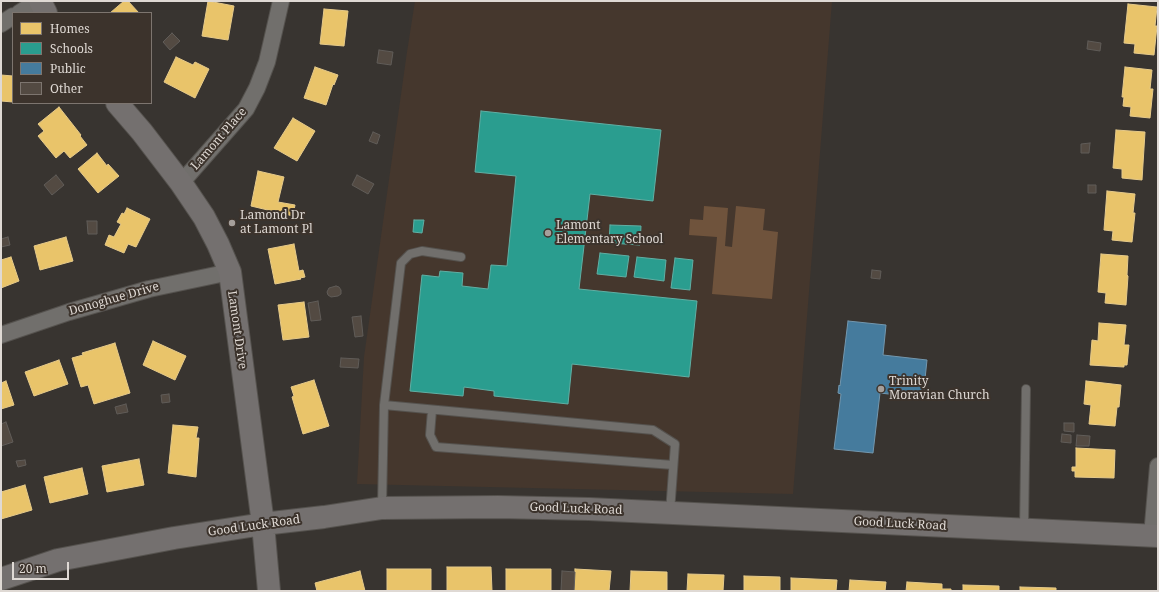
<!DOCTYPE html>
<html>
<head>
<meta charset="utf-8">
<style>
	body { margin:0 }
	#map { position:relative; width:1159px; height:592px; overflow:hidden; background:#383430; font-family:"Noto Serif",serif }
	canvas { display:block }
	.frame { position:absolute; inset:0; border:2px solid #dfd9d4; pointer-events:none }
	.legend { position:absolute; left:12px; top:12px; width:140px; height:92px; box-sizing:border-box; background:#3c332c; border:1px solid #7d756f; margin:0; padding:5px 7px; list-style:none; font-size:12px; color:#dfd9d4 }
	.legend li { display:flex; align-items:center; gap:8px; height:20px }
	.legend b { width:20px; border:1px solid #7d756f }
	.scale { position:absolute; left:12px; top:562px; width:57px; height:18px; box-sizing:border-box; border:2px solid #dfd9d4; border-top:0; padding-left:5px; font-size:12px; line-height:14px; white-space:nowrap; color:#dfd9d4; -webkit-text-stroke:3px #3c332c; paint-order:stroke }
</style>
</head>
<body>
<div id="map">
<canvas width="1159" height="592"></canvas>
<div class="frame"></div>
<ul class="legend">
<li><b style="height:11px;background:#e9c46a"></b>Homes</li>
<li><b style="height:11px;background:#2a9d8f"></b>Schools</li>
<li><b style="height:11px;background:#457b9d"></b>Public</li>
<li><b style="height:11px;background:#534a42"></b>Other</li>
</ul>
<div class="scale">20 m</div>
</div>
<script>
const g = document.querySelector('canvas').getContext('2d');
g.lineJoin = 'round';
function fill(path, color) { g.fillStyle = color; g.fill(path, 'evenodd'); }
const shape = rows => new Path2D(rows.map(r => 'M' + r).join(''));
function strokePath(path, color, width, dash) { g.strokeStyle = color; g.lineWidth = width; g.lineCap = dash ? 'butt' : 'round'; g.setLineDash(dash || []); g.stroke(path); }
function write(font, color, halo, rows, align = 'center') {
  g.font = font + ' "Noto Serif",serif'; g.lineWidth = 4; g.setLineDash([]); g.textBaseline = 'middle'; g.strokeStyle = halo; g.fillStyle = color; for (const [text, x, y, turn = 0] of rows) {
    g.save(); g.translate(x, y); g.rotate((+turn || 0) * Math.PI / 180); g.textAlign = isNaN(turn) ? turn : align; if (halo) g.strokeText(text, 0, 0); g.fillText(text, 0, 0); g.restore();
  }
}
const built = shape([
	[415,1,832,1,793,494,357,484,364,357,407,52]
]);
const green = shape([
	[704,206,728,208,725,246,732,247,736,206,765,209,763,230,778,232,772,299,712,294,717,237,689,235,690,219,703,220]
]);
const homes = shape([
	[124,1,128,1,139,13,110,13,124,1],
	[208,1,234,6,228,40,202,36,208,1],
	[1128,4,1157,7,1155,26,1157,26,1154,55,1134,53,1135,44,1124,43,1128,4],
	[324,9,348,11,344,46,320,44,324,9],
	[176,57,193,65,195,62,209,69,195,98,164,82,176,57],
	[315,67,338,75,334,85,333,84,326,105,304,98,315,67],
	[1125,67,1152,70,1150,89,1153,89,1150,118,1130,116,1131,107,1123,106,1124,97,1122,97,1125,67],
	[1,75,13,76,13,102,1,101,1,75],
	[59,107,81,135,80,136,87,145,70,158,64,151,56,158,38,136,44,131,38,124,59,107],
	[293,118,315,131,297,161,274,148,293,118],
	[1116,130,1145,132,1142,180,1122,178,1122,169,1113,168,1116,130],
	[97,153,107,166,108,164,119,176,98,193,78,169,97,153],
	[258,171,284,177,278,202,295,205,293,216,251,206,258,171],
	[1107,191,1135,194,1133,213,1135,213,1132,242,1112,240,1113,231,1104,230,1107,191],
	[127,208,150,219,136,247,128,244,124,253,105,245,109,235,114,237,121,224,117,222,122,213,124,214,127,208],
	[66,237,73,261,40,270,34,246,66,237],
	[294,244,299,271,303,270,305,277,300,278,301,279,275,284,268,249,294,244],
	[1101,254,1128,256,1127,275,1128,276,1126,305,1105,303,1106,293,1098,292,1101,254],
	[11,257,19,281,1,288,1,260,11,257],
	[304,302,309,337,283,340,278,305,304,302],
	[1099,323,1126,325,1124,345,1129,345,1127,365,1124,365,1124,367,1090,365,1092,340,1098,341,1099,323],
	[153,341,186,356,175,380,143,365,153,341],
	[115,343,130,393,94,404,88,385,81,387,72,358,83,355,82,353,115,343],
	[59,360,68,384,34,396,25,372,59,360],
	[314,380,329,426,303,434,292,397,294,396,291,387,314,380],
	[6,381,14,405,1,409,1,383,6,381],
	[1086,381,1121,385,1119,407,1117,407,1115,426,1089,424,1091,405,1084,404,1086,381],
	[173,425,198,427,196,438,199,438,196,477,168,473,173,425],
	[1076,448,1115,450,1114,478,1075,477,1075,471,1072,471,1072,467,1076,467,1076,448],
	[139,459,144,485,107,492,102,466,139,459],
	[82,468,88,494,50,503,44,477,82,468],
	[25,485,32,510,1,519,1,492,25,485],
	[447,567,491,567,492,591,447,591,447,567],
	[387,569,431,569,431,591,387,591,387,569],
	[506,569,551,569,551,591,506,591,506,569],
	[575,569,611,571,609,591,574,591,575,569],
	[360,571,365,591,317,591,315,583,360,571],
	[631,571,667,572,667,591,630,591,631,571],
	[688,574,724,575,723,591,687,591,688,574],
	[744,576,780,577,780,591,744,591,744,576],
	[791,578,837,580,836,591,791,591,791,578],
	[850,580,886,582,885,591,849,591,850,580],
	[907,582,942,584,942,589,951,589,951,591,906,591,907,582],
	[963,585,999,586,999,591,963,591,963,585],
	[1020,587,1056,588,1056,591,1020,591,1020,587]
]);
const schools = shape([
	[481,111,661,130,653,201,590,194,579,289,697,301,689,377,572,364,568,404,494,396,494,391,464,387,463,396,410,391,422,275,439,277,440,271,463,273,462,286,488,289,491,265,507,266,516,176,475,172,481,111],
	[414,220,424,220,422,233,413,232,414,220],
	[610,225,641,226,640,245,609,243,610,225],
	[600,253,629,256,626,277,597,274,600,253],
	[637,257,666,260,664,281,634,277,637,257],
	[675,258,693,260,690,290,671,288,675,258]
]);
const public = shape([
	[848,321,886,325,883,355,927,360,923,398,880,393,873,453,834,449,841,394,838,393,839,385,840,386,848,321]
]);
const building = shape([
	[172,33,180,41,170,50,163,42,172,33],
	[1088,41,1101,43,1100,51,1087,49,1088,41],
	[379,50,393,52,391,65,377,63,379,50],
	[373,132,380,135,377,144,369,141,373,132],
	[1090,143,1089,153,1081,153,1081,144,1090,143],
	[56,175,64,185,52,195,44,185,56,175],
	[357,175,374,184,368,194,352,185,357,175],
	[1088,185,1096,185,1096,193,1088,193,1088,185],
	[87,221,97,221,97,234,88,234,87,221],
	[8,237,10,245,1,247,1,239,8,237],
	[872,270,881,271,880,279,871,278,872,270],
	[336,286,339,287,341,290,341,294,338,296,331,297,328,295,327,292,329,288,336,286],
	[318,301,321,320,311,321,308,303,318,301],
	[361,316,363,336,355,337,352,317,361,316],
	[341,358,359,359,358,368,340,367,341,358],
	[169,394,170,402,162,403,161,395,169,394],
	[126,404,128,412,117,414,115,407,126,404],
	[6,422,13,442,1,446,1,424,6,422],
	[1064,423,1074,423,1074,432,1064,431,1064,423],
	[1062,434,1071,435,1071,443,1061,442,1062,434],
	[1077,435,1090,436,1089,446,1076,446,1077,435],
	[25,460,26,465,18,467,16,461,25,460],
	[562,571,575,572,574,591,561,591,562,571]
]);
const lane = shape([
	[384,405,401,263,410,254,422,251,461,257],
	[432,410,430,435,436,447,673,465],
	[382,507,384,405,653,430,675,444,670,512],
	[1024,529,1026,389]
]);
const street = shape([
	[19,13,38,1],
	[1,24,13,16],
	[181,183,246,109,257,88,267,62,281,1],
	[1,335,69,312,149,289,230,272],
	[1152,536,1158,466]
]);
const secondary = shape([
	[40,1,46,13],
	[117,103,142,132,181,183,204,217,218,244,230,272,263,524,269,591],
	[1,579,58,560,174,538,263,524,324,517,382,508,498,507,589,509,1158,536]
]);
const markers = [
	[232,223,4,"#a59f9b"],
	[548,233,4,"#a59f9b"],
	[881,389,4,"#a59f9b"]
];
const streetNames = [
	["Lamont Place",219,139,-49],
	["Donoghue Drive",114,299,-16],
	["Lamont Drive",237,330,82],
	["Good Luck Road",576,509,2],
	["Good Luck Road",900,524,3],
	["Good Luck Road",254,526,-8]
];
const poiNames = [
	["Lamond Dr",240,216],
	["at Lamont Pl",240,230],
	["Lamont",556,226],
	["Elementary School",556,240],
	["Trinity",889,382],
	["Moravian Church",889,396]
];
fill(built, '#45372d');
fill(green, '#6f533c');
fill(homes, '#e9c46a');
strokePath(homes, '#e6ca8a', 1);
fill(schools, '#2a9d8f');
strokePath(schools, '#60afa4', 1);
fill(public, '#457b9d');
strokePath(public, '#7397ae', 1);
fill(building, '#534a42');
strokePath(building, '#605c58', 1);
strokePath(lane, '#55524e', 10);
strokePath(street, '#55524e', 18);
strokePath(secondary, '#55524e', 24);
strokePath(lane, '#716f6c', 8);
strokePath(street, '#716f6c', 16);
strokePath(secondary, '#74706f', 22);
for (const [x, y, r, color] of markers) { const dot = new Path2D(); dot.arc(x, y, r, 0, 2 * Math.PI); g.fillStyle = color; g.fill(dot); strokePath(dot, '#3c332c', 1.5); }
write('12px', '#dfd9d4', '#3c332c', streetNames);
write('12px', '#dfd9d4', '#3c332c', poiNames, 'left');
</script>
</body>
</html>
